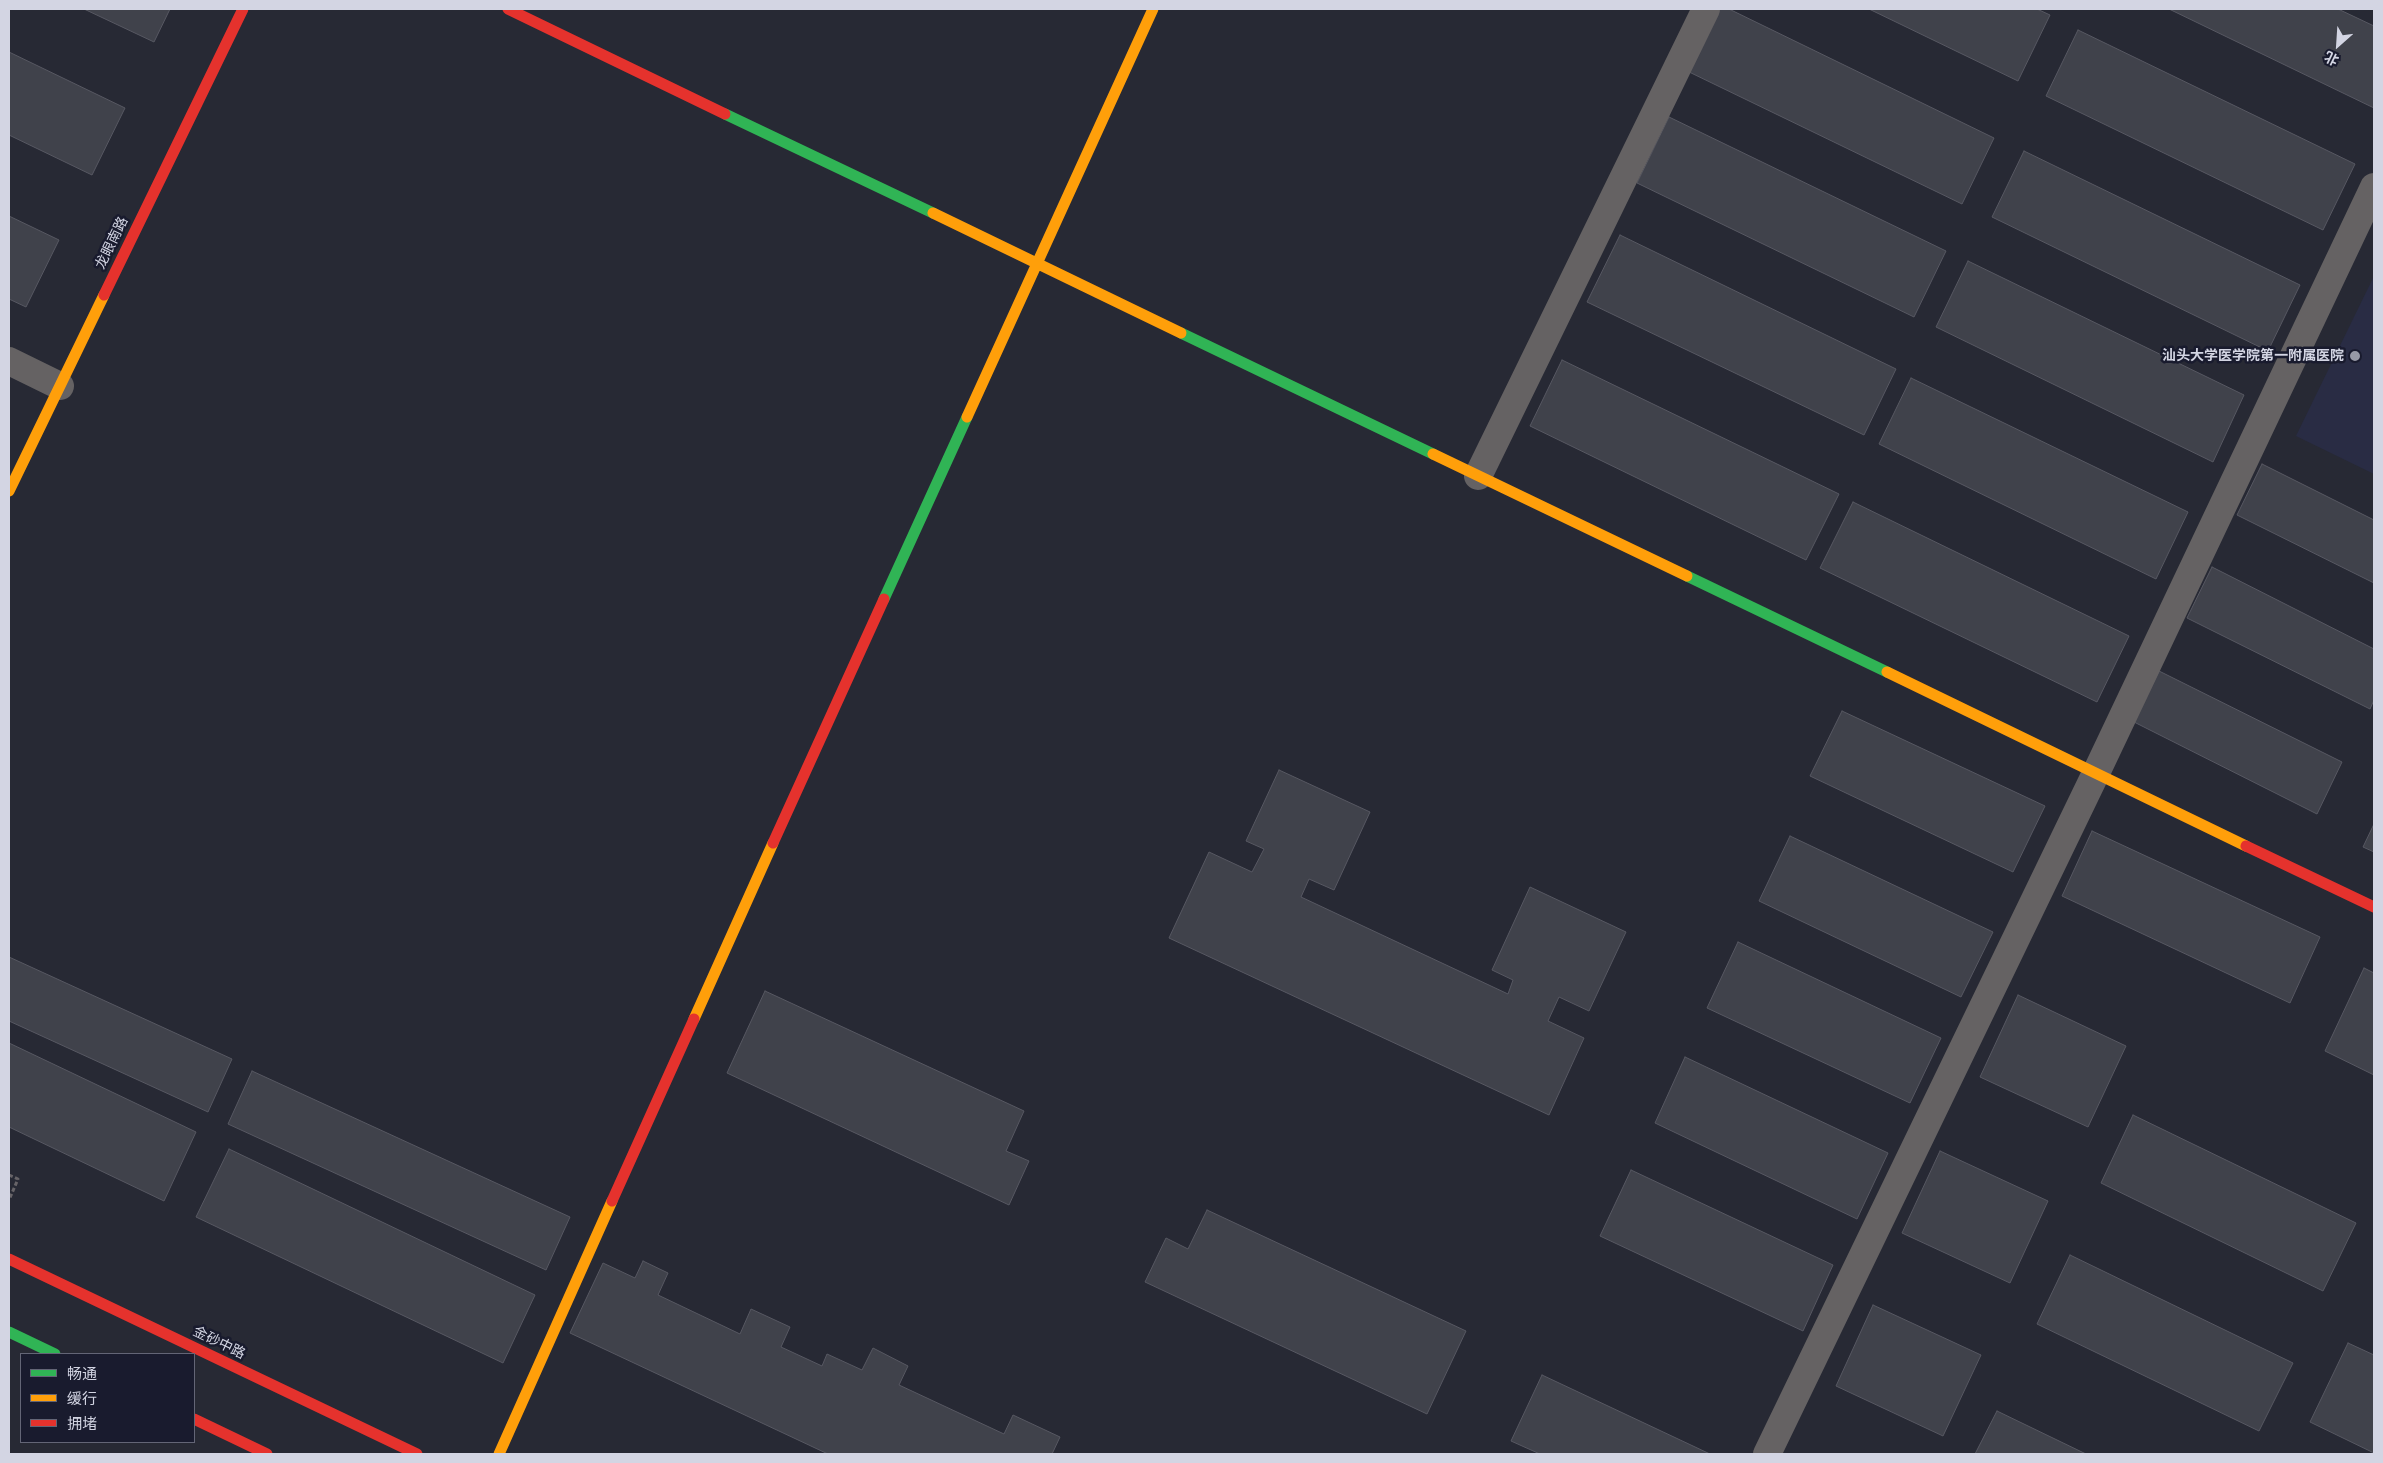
<!DOCTYPE html>
<html>
<head>
<meta charset="utf-8">
<style>
	body { margin:0 }
	#map { position:relative; width:2383px; height:1463px; overflow:hidden; background:#272934; font-family:Manrope,"Noto Sans SC",sans-serif }
	canvas { display:block }
	.frame { position:absolute; inset:0; border:10px solid #d3d5e3; pointer-events:none }
	.legend { position:absolute; left:20px; top:1353px; width:175px; height:90px; box-sizing:border-box; background:#191b2e; border:1px solid #636576; margin:0; padding:6px 9px; list-style:none; font-size:15px; color:#d3d5e3 }
	.legend li { display:flex; align-items:center; gap:10px; height:25px }
	.legend b { width:25px; border:1px solid #636576 }
	.north { position:absolute; left:2313px; top:20px; width:50px; height:50px; -webkit-text-stroke:4px #191b2e; paint-order:stroke; rotate:206deg; font-size:14px; font-weight:700; line-height:20px; text-align:center; color:#d3d5e3 }
	.north::after { content:''; display:block; margin:auto; width:18px; height:22px; background:#d3d5e3; clip-path:polygon(50% 0,100% 100%,50% 72%,0 100%) }
</style>
</head>
<body>
<div id="map">
<canvas width="2383" height="1463"></canvas>
<div class="frame"></div>
<ul class="legend">
<li><b style="height:6px;background:#30b455"></b>畅通</li>
<li><b style="height:6px;background:#ff9f0a"></b>缓行</li>
<li><b style="height:6px;background:#e5322d"></b>拥堵</li>
</ul>
<div class="north">北</div>
</div>
<script>
const g = document.querySelector('canvas').getContext('2d');
g.lineJoin = 'round';
function fill(path, color) { g.fillStyle = color; g.fill(path, 'evenodd'); }
const shape = rows => new Path2D(rows.map(r => 'M' + r).join(''));
function strokePath(path, color, width, dash) { g.strokeStyle = color; g.lineWidth = width; g.lineCap = dash ? 'butt' : 'round'; g.setLineDash(dash || []); g.stroke(path); }
function write(font, color, halo, rows, align = 'center') {
  g.font = font + ' Manrope,"Noto Sans SC",sans-serif'; g.lineWidth = 5; g.setLineDash([]); g.textBaseline = 'middle'; g.strokeStyle = halo; g.fillStyle = color; for (const [text, x, y, turn = 0] of rows) {
    g.save(); g.translate(x, y); g.rotate((+turn || 0) * Math.PI / 180); g.textAlign = isNaN(turn) ? turn : align; if (halo) g.strokeText(text, 0, 0); g.fillText(text, 0, 0); g.restore();
  }
}
const built = shape([
	[2374,276,2374,474,2296,436]
]);
const building = shape([
	[84,9,170,9,154,42,84,9],
	[1715,9,1729,9,1994,138,1962,204,1685,70,1715,9],
	[1869,9,2037,9,2050,15,2018,81,1869,9],
	[2169,9,2338,9,2374,26,2374,108,2169,9],
	[2078,30,2355,164,2323,230,2046,96,2078,30],
	[9,52,125,108,92,175,9,135,9,52],
	[1669,117,1946,251,1914,317,1637,183,1669,117],
	[2024,151,2300,285,2268,351,1992,217,2024,151],
	[9,216,59,240,26,307,9,299,9,216],
	[1620,235,1896,369,1864,435,1587,302,1620,235],
	[1968,261,2244,395,2213,462,1936,327,1968,261],
	[1562,360,1839,494,1806,560,1530,426,1562,360],
	[1911,378,2188,512,2156,579,1879,444,1911,378],
	[2262,464,2374,520,2374,583,2237,515,2262,464],
	[1853,502,2129,636,2097,702,1820,568,1853,502],
	[2212,567,2374,649,2374,700,2370,709,2187,618,2212,567],
	[2159,671,2342,762,2317,814,2134,722,2159,671],
	[1842,711,2045,806,2013,872,1810,776,1842,711],
	[1279,770,1370,812,1334,890,1309,879,1301,897,1508,994,1513,980,1492,970,1530,887,1626,932,1589,1011,1559,997,1548,1021,1584,1038,1549,1115,1169,938,1209,852,1252,872,1264,849,1246,841,1279,770],
	[2374,824,2374,852,2363,847,2374,824],
	[2092,831,2320,937,2290,1003,2062,896,2092,831],
	[1790,836,1993,932,1961,997,1759,901,1790,836],
	[1738,942,1941,1038,1910,1103,1707,1008,1738,942],
	[9,957,232,1059,208,1112,9,1021,9,957],
	[2364,968,2374,973,2374,1075,2325,1051,2364,968],
	[765,991,1024,1111,1006,1151,1029,1161,1009,1205,727,1073,765,991],
	[2018,995,2126,1046,2088,1127,1980,1077,2018,995],
	[9,1043,196,1132,164,1201,9,1127,9,1043],
	[1685,1057,1888,1153,1857,1219,1655,1123,1685,1057],
	[252,1071,570,1217,546,1270,228,1124,252,1071],
	[2133,1115,2356,1223,2323,1291,2101,1183,2133,1115],
	[229,1149,535,1295,503,1363,196,1217,229,1149],
	[1940,1151,2048,1201,2010,1283,1902,1233,1940,1151],
	[1631,1170,1833,1265,1803,1331,1600,1236,1631,1170],
	[1207,1210,1466,1331,1427,1414,1145,1282,1166,1238,1188,1249,1207,1210],
	[2070,1255,2293,1363,2259,1431,2037,1324,2070,1255],
	[643,1261,668,1273,658,1295,740,1334,751,1309,790,1327,781,1347,822,1366,827,1354,862,1370,873,1348,908,1366,899,1385,1004,1434,1013,1415,1060,1437,1052,1454,828,1454,570,1333,603,1263,635,1278,643,1261],
	[1873,1305,1981,1355,1943,1436,1836,1386,1873,1305],
	[2348,1343,2374,1355,2374,1453,2310,1422,2348,1343],
	[1542,1375,1710,1454,1540,1454,1511,1441,1542,1375],
	[1997,1411,2086,1454,1975,1454,1997,1411]
]);
const path = shape([
	[9,1175,18,1179,9,1200]
]);
const street = shape([
	[9,361,60,386],
	[1478,476,1706,9],
	[1767,1454,2096,773,2374,187]
]);
const fast = shape([
	[725,114,933,213],
	[1181,333,1433,454],
	[1687,576,1887,672],
	[884,599,967,417],
	[9,1332,55,1354]
]);
const slow = shape([
	[933,213,1181,333],
	[967,417,1153,9],
	[1433,454,1687,576],
	[9,491,104,295],
	[1887,672,2246,846],
	[694,1019,773,843],
	[499,1454,612,1201]
]);
const jam = shape([
	[508,9,725,114],
	[104,295,243,9],
	[773,843,884,599],
	[2246,846,2374,907],
	[612,1201,694,1019],
	[9,1259,417,1454],
	[194,1419,267,1454]
]);
const markers = [
	[2355,356,6,"#9799a6"]
];
const streetNames = [
	["龙眼南路",112,243,-64],
	["金砂中路",219,1343,26]
];
const poiNames = [
	["汕头大学医学院第一附属医院",2344,356]
];
fill(built, '#292c44');
fill(building, '#40424b');
strokePath(building, '#575862', 1);
strokePath(path, '#676468', 3, [4, 2.5]);
strokePath(street, '#656263', 28);
strokePath(fast, '#30b455', 11);
strokePath(slow, '#ff9f0a', 11);
strokePath(jam, '#e5322d', 11);
for (const [x, y, r, color] of markers) { const dot = new Path2D(); dot.arc(x, y, r, 0, 2 * Math.PI); g.fillStyle = color; g.fill(dot); strokePath(dot, '#191b2e', 2); }
write('14px', '#d3d5e3', '#191b2e', streetNames);
write('bold 14px', '#d3d5e3', '#191b2e', poiNames, 'right');
</script>
</body>
</html>
